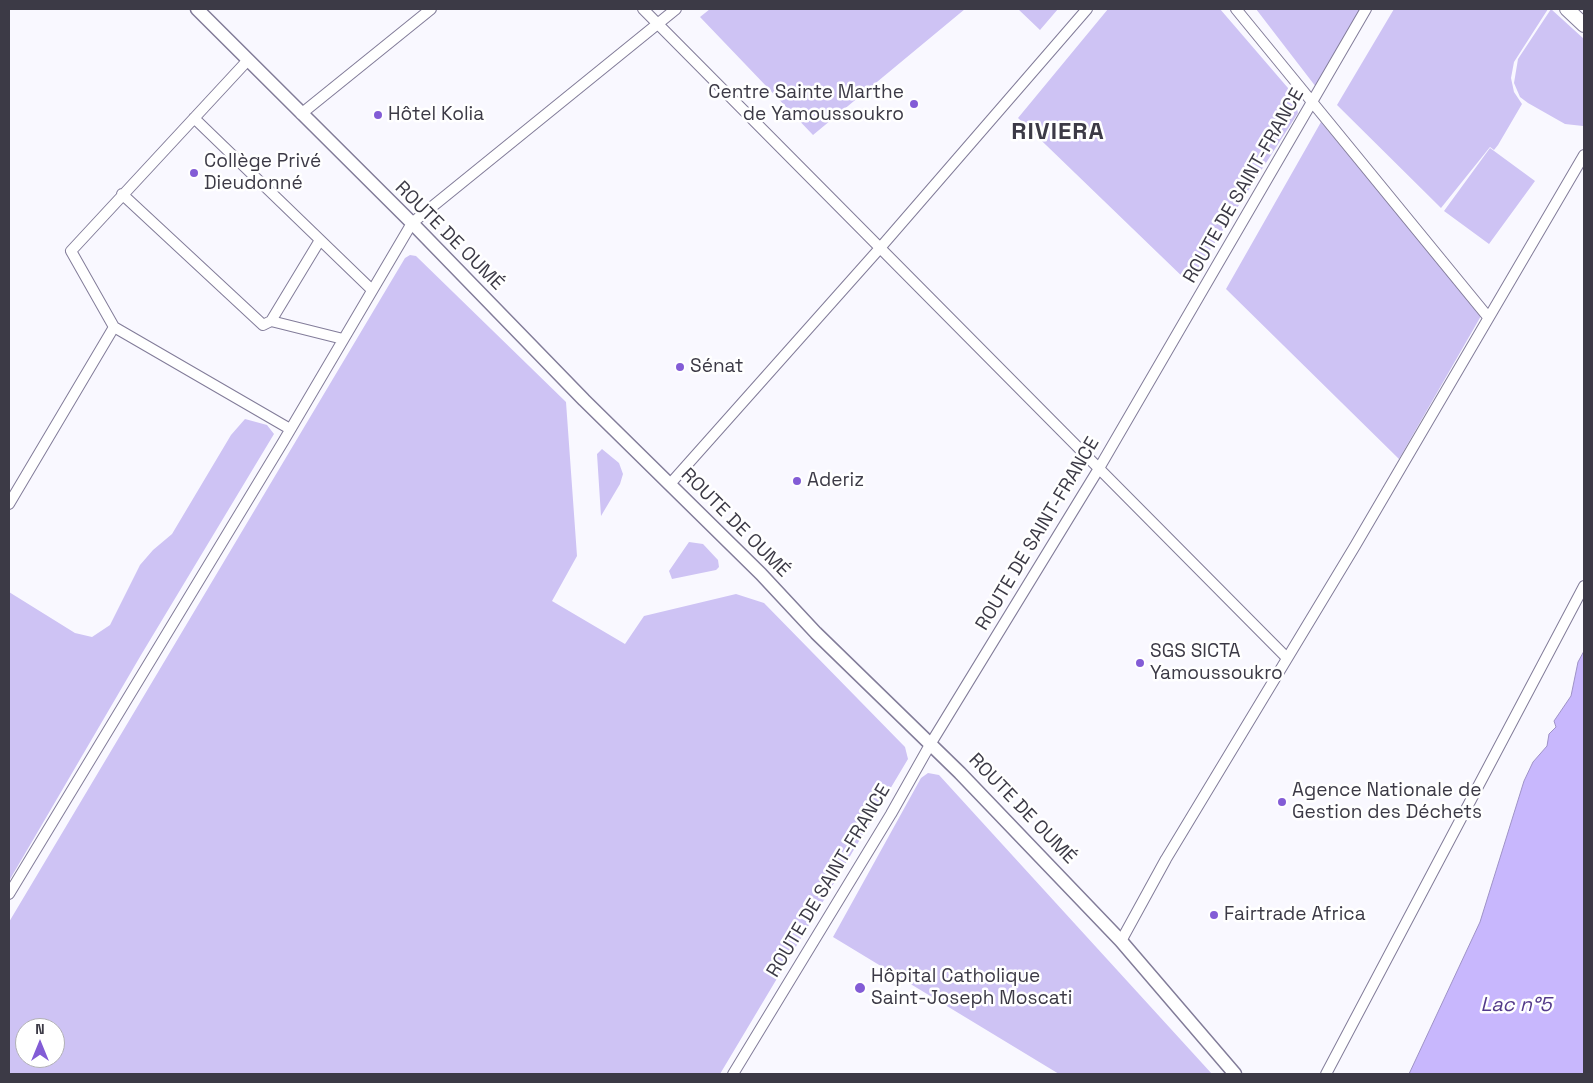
<!DOCTYPE html>
<html>
<head>
<meta charset="utf-8">
<style>
	body { margin:0 }
	#map { position:relative; width:1593px; height:1083px; overflow:hidden; background:#f9f8ff; font-family:"Space Grotesk",sans-serif }
	canvas { display:block }
	.frame { position:absolute; inset:0; border:10px solid #3c3a46; pointer-events:none }
	.north { position:absolute; left:15px; top:1018px; width:50px; height:50px; box-sizing:border-box; background:#fff; border:1px solid #b1b0b5; border-radius:50%; rotate:0deg; font-size:14px; font-weight:700; line-height:20px; text-align:center; color:#3c3a46 }
	.north::after { content:''; display:block; margin:auto; width:18px; height:22px; background:#835cd6; clip-path:polygon(50% 0,100% 100%,50% 72%,0 100%) }
</style>
</head>
<body>
<div id="map">
<canvas width="1593" height="1083"></canvas>
<div class="frame"></div>
<div class="north">N</div>
</div>
<script>
const g = document.querySelector('canvas').getContext('2d');
g.lineJoin = 'round';
function fill(path, color) { g.fillStyle = color; g.fill(path, 'evenodd'); }
const shape = rows => new Path2D(rows.map(r => 'M' + r).join(''));
function strokePath(path, color, width, dash) { g.strokeStyle = color; g.lineWidth = width; g.lineCap = dash ? 'butt' : 'round'; g.setLineDash(dash || []); g.stroke(path); }
function write(font, color, halo, rows, align = 'center') {
  g.font = font + ' "Space Grotesk",sans-serif'; g.lineWidth = 5; g.setLineDash([]); g.textBaseline = 'middle'; g.strokeStyle = halo; g.fillStyle = color; for (const [text, x, y, turn = 0] of rows) {
    g.save(); g.translate(x, y); g.rotate((+turn || 0) * Math.PI / 180); g.textAlign = isNaN(turn) ? turn : align; if (halo) g.strokeText(text, 0, 0); g.fillText(text, 0, 0); g.restore();
  }
}
const green = shape([
	[710,9,965,9,813,135,700,17],
	[1018,9,1058,9,1040,30],
	[1108,9,1220,9,1294,95,1298,113,1189,283,1018,118],
	[1256,9,1362,9,1316,87],
	[1394,9,1548,9,1514,62,1511,78,1514,92,1522,104,1498,145,1494,150,1490,147,1441,208,1337,105],
	[1551,9,1584,39,1583,126,1565,124,1528,103,1520,97,1514,83,1518,59],
	[1321,122,1481,316,1399,459,1226,289],
	[1490,148,1535,181,1489,244,1444,211],
	[410,255,416,256,566,402,577,556,552,601,625,644,644,616,736,594,764,603,905,747,908,759,720,1074,9,1074,9,922,405,258],
	[25,1028,55,1028,55,1058,25,1058],
	[245,419,267,425,274,434,141,655,9,881,9,592,75,633,92,637,110,625,140,565,153,550,172,534,231,435],
	[602,449,619,463,623,474,620,484,601,516,597,454],
	[689,542,703,544,718,560,719,567,716,570,672,579,669,571],
	[928,773,939,775,1212,1074,1059,1074,833,937,921,778]
]);
const water = shape([
	[1584,651,1584,1074,1409,1074,1480,922,1524,781,1533,762,1547,746,1549,734,1556,727,1554,721,1571,696,1578,662,1584,651]
]);
const minor = shape([
	[643,9,1287,658],
	[1236,9,1488,317],
	[248,60,71,251,114,327,290,429],
	[301,114,431,9],
	[194,118,372,290],
	[122,194,263,325,271,321,320,240],
	[271,321,343,339],
	[670,484,880,248,1087,9],
	[9,504,114,327],
	[9,894,283,442,412,223,676,9],
	[1121,941,1166,859,1355,546,1584,155],
	[733,1074,891,814,931,743,1098,470,1366,9],
	[1326,1074,1584,586]
]);
const major = shape([
	[197,9,412,223,584,400,761,574,816,633,960,773,1121,941,1235,1074]
]);
const highway = shape([
	[1567,9,1584,25]
]);
const markers = [
	[914,104,5,"#835cd6"],
	[378,115,5,"#835cd6"],
	[194,173,5,"#835cd6"],
	[680,367,5,"#835cd6"],
	[797,481,5,"#835cd6"],
	[1140,663,5,"#835cd6"],
	[1282,802,5,"#835cd6"],
	[1214,915,5,"#835cd6"],
	[860,988,6,"#835cd6"]
];
const poiNames = [
	["Centre Sainte Marthe",904,93,"right"],
	["de Yamoussoukro",904,115,"right"],
	["Hôtel Kolia",388,115],
	["Collège Privé",204,162],
	["Dieudonné",204,184],
	["Sénat",690,367],
	["Aderiz",807,481],
	["SGS SICTA",1150,652],
	["Yamoussoukro",1150,674],
	["Agence Nationale de",1292,791],
	["Gestion des Déchets",1292,813],
	["Fairtrade Africa",1224,915],
	["Hôpital Catholique",871,977],
	["Saint-Joseph Moscati",871,999]
];
const streetNames = [
	["ROUTE DE SAINT-FRANCE",1244,186,-60],
	["ROUTE DE OUMÉ",449,236,45],
	["ROUTE DE OUMÉ",735,523,45],
	["ROUTE DE SAINT-FRANCE",1038,534,-59],
	["ROUTE DE OUMÉ",1022,809,46],
	["ROUTE DE SAINT-FRANCE",829,881,-59]
];
const waterNames = [
	["Lac n°5",1516,1006]
];
const districtNames = [
	["RIVIERA",1058,132]
];
fill(green, '#cec3f4');
fill(water, '#c8b7fd');
strokePath(water, '#9e92c6', 1);
strokePath(minor, '#827c99', 12);
strokePath(major, '#827c99', 15);
strokePath(highway, '#827c99', 16);
strokePath(minor, '#fff', 10);
strokePath(major, '#fff', 12);
strokePath(highway, '#fff', 14);
for (const [x, y, r, color] of markers) { const dot = new Path2D(); dot.arc(x, y, r, 0, 2 * Math.PI); g.fillStyle = color; g.fill(dot); strokePath(dot, '#fff', 2); }
write('19px', '#3c3a46', '#fff', poiNames, 'left');
write('19px', '#3c3a46', '#fff', streetNames);
write('italic 20px', '#533a8a', '#fff', waterNames);
g.letterSpacing = '1px';
write('bold 24px', '#3c3a46', '#fff', districtNames);
g.letterSpacing = '0px';
</script>
</body>
</html>
